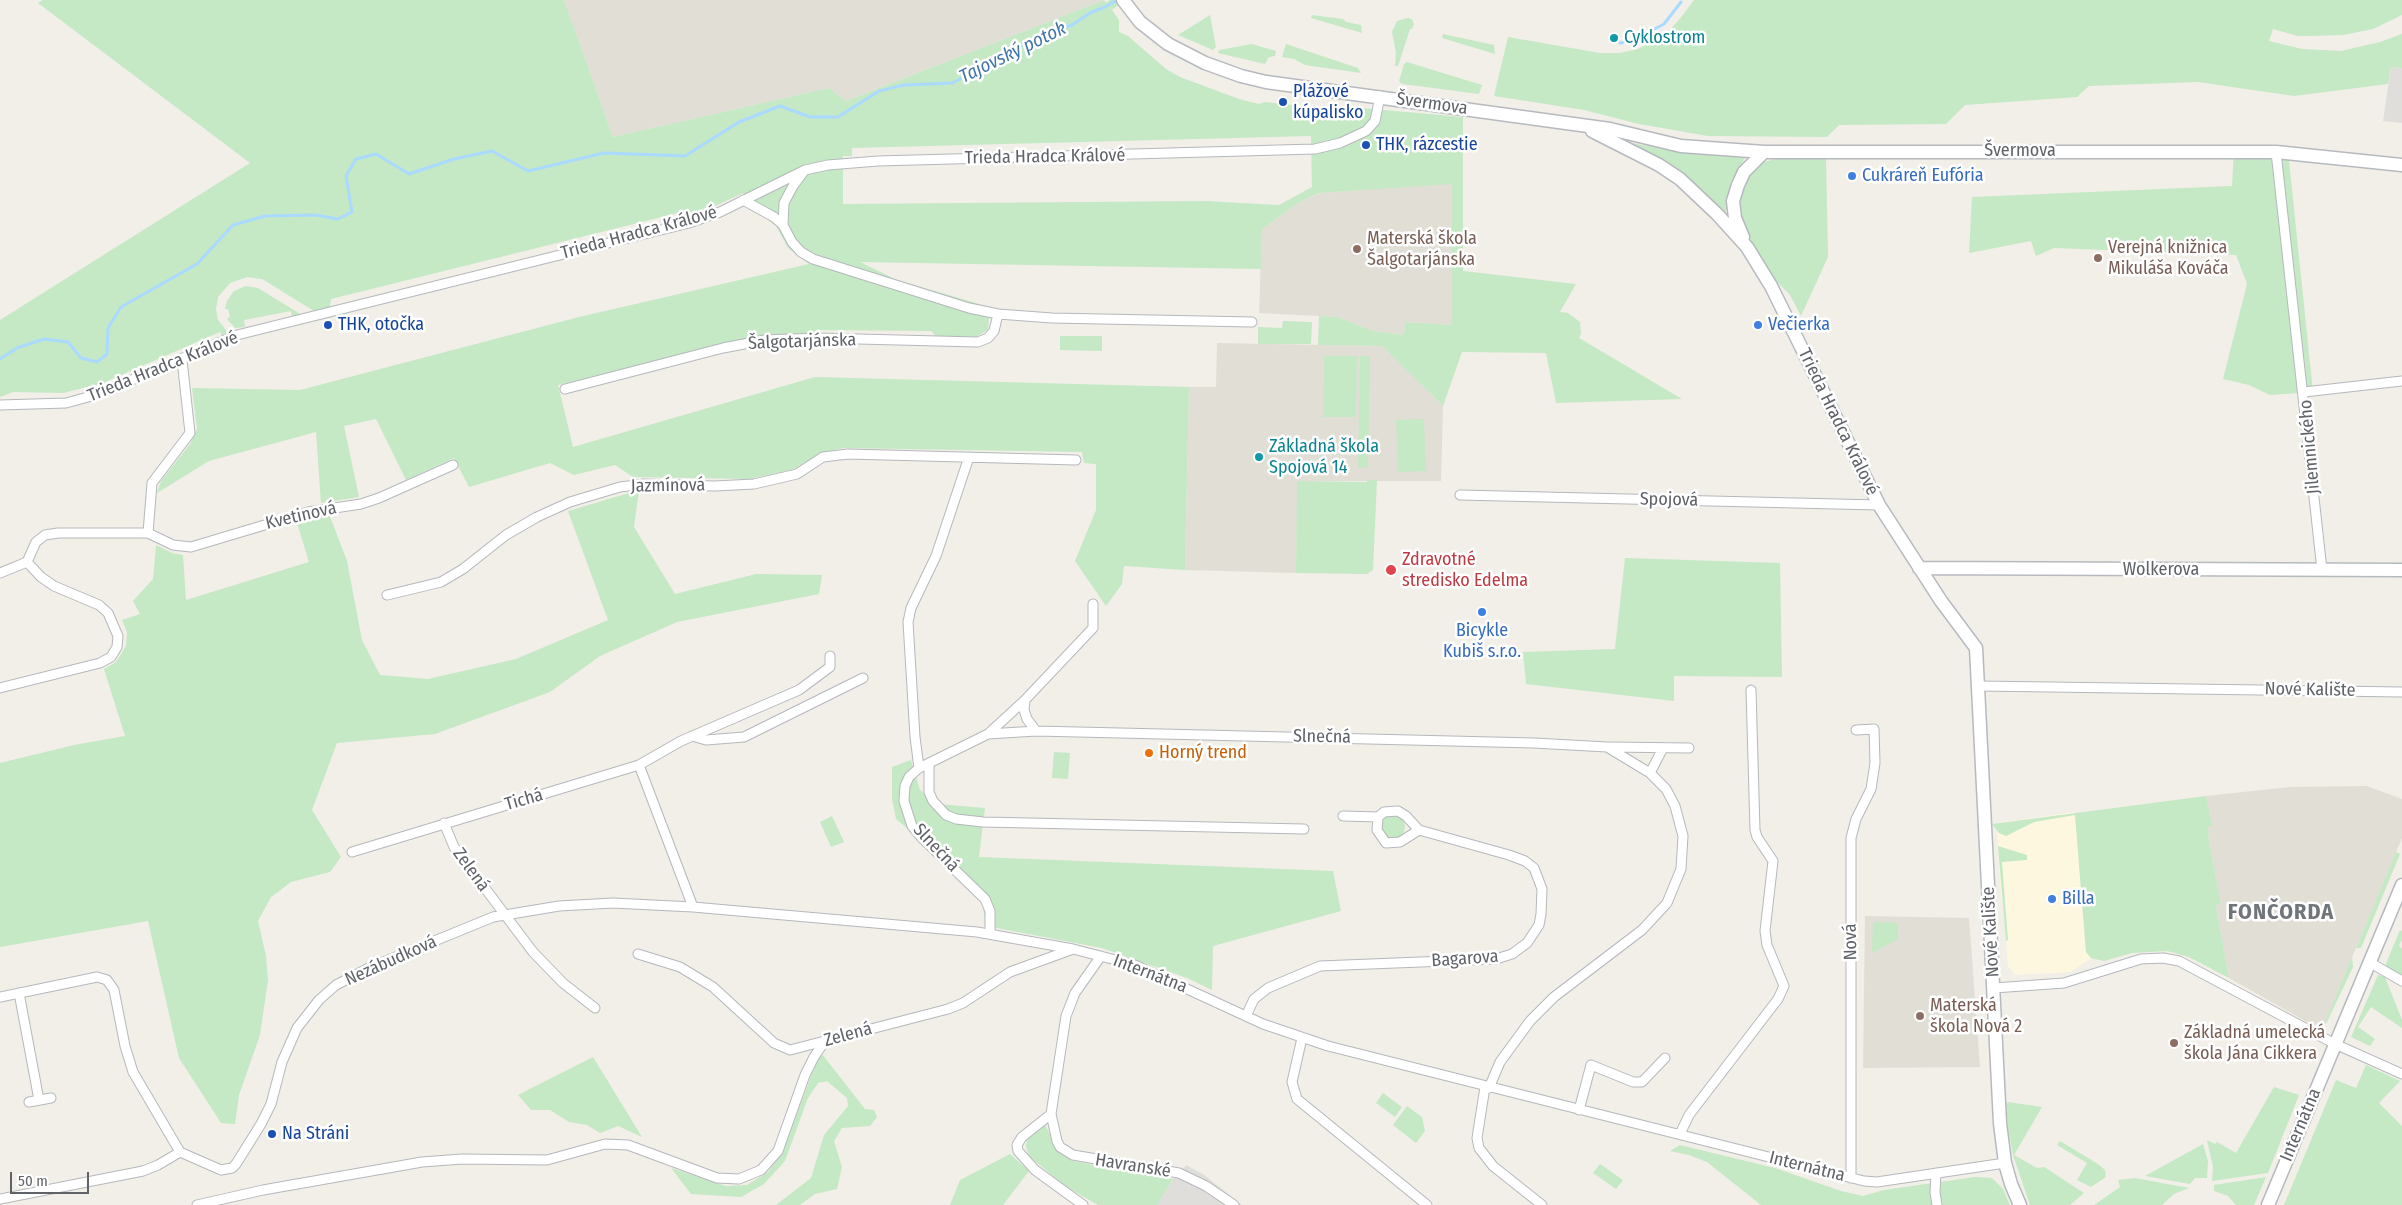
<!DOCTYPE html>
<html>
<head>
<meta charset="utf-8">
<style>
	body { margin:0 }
	#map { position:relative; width:2402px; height:1205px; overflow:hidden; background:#f1efe8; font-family:"Fira Sans Condensed",sans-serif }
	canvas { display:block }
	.scale { position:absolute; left:10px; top:1172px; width:79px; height:22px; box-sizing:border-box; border:2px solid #5f6368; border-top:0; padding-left:6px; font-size:15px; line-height:18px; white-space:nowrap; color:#5f6368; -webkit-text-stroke:4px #fff; paint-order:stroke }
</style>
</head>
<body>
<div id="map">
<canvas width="2402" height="1205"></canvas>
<div class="scale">50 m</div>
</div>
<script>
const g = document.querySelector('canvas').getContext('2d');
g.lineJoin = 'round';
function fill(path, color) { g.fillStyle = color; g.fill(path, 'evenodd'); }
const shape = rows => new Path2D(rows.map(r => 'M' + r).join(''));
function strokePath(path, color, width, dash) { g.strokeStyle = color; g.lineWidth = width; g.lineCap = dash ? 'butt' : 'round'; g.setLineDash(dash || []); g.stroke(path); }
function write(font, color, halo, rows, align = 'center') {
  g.font = font + ' "Fira Sans Condensed",sans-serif'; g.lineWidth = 5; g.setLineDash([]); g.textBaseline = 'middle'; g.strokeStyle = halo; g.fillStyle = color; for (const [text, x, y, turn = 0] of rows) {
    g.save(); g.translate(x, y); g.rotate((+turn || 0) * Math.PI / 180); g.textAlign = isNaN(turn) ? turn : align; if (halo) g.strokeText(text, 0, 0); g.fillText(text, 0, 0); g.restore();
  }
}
const commercial = shape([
	[2075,812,2086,952,2091,958,2071,972,2015,975,2008,966,2004,914,2001,898,1997,823]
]);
const industrial = shape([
	[2391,67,2402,68,2402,123,2383,121],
	[1186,1165,1203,1174,1242,1205,1157,1205,1173,1179]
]);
const education = shape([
	[564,0,1104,0,846,101,829,88,613,137],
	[1453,183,1452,325,1405,322,1404,335,1373,331,1338,317,1259,313,1262,229,1298,203,1320,193],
	[1217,343,1382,346,1443,406,1441,481,1298,481,1296,573,1185,570,1189,387,1216,387],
	[2367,786,2402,799,2402,838,2325,1022,2314,1026,2229,978,2216,905,2221,904,2209,841,2208,826,2211,826,2206,796,2290,787],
	[1865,916,1969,918,1980,1067,1863,1068]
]);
const green = shape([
	[43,0,564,0,613,137,829,88,846,101,1104,0,1106,3,1110,0,1125,0,1112,10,1119,20,1119,32,1128,36,1166,69,1180,77,1239,99,1259,104,1265,102,1316,108,1338,106,1463,117,1463,271,1576,284,1560,312,1568,313,1580,322,1581,334,1579,338,1682,399,1556,403,1546,353,1462,352,1443,406,1382,346,1318,345,1319,316,1338,317,1373,331,1404,335,1405,322,1452,325,1452,184,1319,193,1298,203,1262,229,1261,269,860,262,897,280,990,307,988,330,976,337,936,336,931,331,818,330,818,333,756,336,558,385,573,447,815,377,1189,387,1185,570,1124,566,1122,584,1106,606,1075,561,1096,510,1096,464,1084,463,1082,452,843,448,822,453,792,470,748,479,633,477,615,465,574,475,550,463,469,487,454,458,406,480,376,419,344,426,359,497,321,503,316,432,209,461,157,493,161,481,190,444,197,429,192,388,300,390,579,317,809,264,788,248,776,226,764,217,750,210,743,193,696,215,687,217,682,212,331,299,330,307,323,310,314,311,262,279,247,277,230,283,218,297,216,309,218,320,230,335,223,338,220,332,103,383,63,393,13,392,0,397,0,320,250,163,38,3],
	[1311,136,1312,187,1279,205,1205,201,843,204,843,156,852,156,852,148],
	[1694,0,2402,0,2402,15,2373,29,2343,35,2310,36,2298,36,2273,29,2269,41,2302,49,2341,51,2380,42,2402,34,2402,68,2391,67,2388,84,2294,96,2198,82,2089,86,2077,97,1965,105,1946,124,1839,125,1827,137,1708,136,1639,124,1584,110,1494,96,1508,37,1600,53,1620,53,1638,49,1665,35,1679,20],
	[1210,15,1216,47,1213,50,1178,35],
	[1312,15,1343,19,1346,22,1361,25,1362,33,1311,18],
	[1408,18,1412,19,1414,24,1412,29,1410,29,1398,66,1395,66,1396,53,1392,32,1397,21],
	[1443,34,1494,45,1495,54,1442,38],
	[1252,44,1276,51,1275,56,1269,57,1265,64,1218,53,1219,50],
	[1286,44,1358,68,1361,73,1305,65,1294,59,1282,57],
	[1407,62,1482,85,1479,94,1402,84,1399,81,1404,64],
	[1631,143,1695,154,1745,158,1731,181,1726,212,1723,212,1697,187,1664,161],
	[2234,149,2288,151,2313,392,2270,395,2249,385,2223,379,2247,284,2236,255,2054,248,2036,256,2031,241,1969,253,1972,197,2232,186],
	[1783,157,1826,158,1828,257,1801,316,1790,295,1774,279,1753,244,1741,222,1739,209,1740,197,1750,175,1764,162],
	[246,286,258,288,302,315,292,317,291,311,244,320,245,327,235,328,227,319,230,316,228,309,225,309,227,301,234,291],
	[1283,321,1312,322,1311,344,1258,344,1258,327,1282,328],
	[1060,336,1102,336,1102,351,1060,350],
	[1324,356,1357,356,1356,417,1323,417],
	[1360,356,1370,356,1368,467,1358,468],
	[1424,419,1426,471,1398,472,1396,420],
	[1367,480,1377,480,1373,570,1367,574,1296,573,1297,481,1367,482],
	[639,490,634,527,675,594,756,574,822,575,819,594,677,622,600,656,550,692,435,734,337,743,312,810,341,857,330,872,291,882,271,897,258,921,266,956,268,980,260,1035,239,1095,235,1124,221,1123,179,1058,148,921,0,947,0,763,74,745,125,736,104,669,116,662,126,646,127,632,122,620,140,614,133,601,153,579,156,545,172,553,183,555,186,600,309,562,297,523,329,514,347,561,362,640,380,675,428,679,516,659,608,620,568,511],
	[1625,558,1780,563,1782,677,1674,676,1674,701,1526,684,1523,652,1615,649],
	[1054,752,1070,753,1068,779,1052,778],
	[911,760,920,790,938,804,985,808,979,857,1333,871,1341,911,1213,946,1212,990,1187,978,1102,948,986,926,980,890,896,819,892,799,892,767],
	[2206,796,2212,826,2208,827,2209,841,2221,904,2216,905,2229,978,2189,957,2167,951,2132,953,2104,961,2091,958,2086,952,2075,815,2034,822,2006,836,1999,833,1992,824],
	'1381 827a12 12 0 1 1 24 0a12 12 0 1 1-24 0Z',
	[832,816,844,842,831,847,820,822],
	[1998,846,2027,855,2027,860,2002,862,2008,940,2006,941],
	[2396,852,2400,854,2361,948,2356,948],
	[1873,922,1898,923,1898,939,1872,953],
	[2400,930,2402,931,2402,940,2399,945,2402,949,2402,977,2385,966],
	[2352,957,2353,967,2327,1022,2324,1025,2314,1026,2325,1022],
	[2378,975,2385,977,2402,1020,2402,1028,2371,1007,2358,1027,2375,1039,2370,1046,2351,1037],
	[822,1054,865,1109,874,1110,877,1117,870,1126,842,1128,834,1141,842,1167,837,1189,815,1194,800,1205,776,1205,811,1178,824,1135,848,1106,847,1098,827,1081,818,1083,808,1098,785,1161,764,1184,741,1197,691,1194,671,1168,726,1186,747,1185,768,1172,783,1151,816,1063],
	[593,1057,642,1137,618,1126,600,1133,587,1125,569,1122,550,1110,531,1110,518,1095],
	[2366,1065,2400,1081,2379,1103,2402,1126,2402,1205,2284,1205,2336,1080,2356,1088],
	[2274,1087,2299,1095,2268,1173,2212,1181,2213,1167,2207,1140,2215,1144,2217,1142,2236,1153],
	[1383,1093,1402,1107,1395,1117,1376,1103],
	[2008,1102,2042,1107,2014,1155,2037,1168,2044,1167,2084,1193,2070,1205,2030,1205,2013,1155,2008,1127,2006,1105],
	[1407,1106,1422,1117,1425,1131,1416,1143,1393,1125],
	[1045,1124,1055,1147,1073,1161,1173,1179,1157,1205,1098,1205,1065,1186,1029,1156,1026,1146,1027,1138],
	[2060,1141,2098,1164,2105,1170,2106,1177,2091,1187,2077,1180,2087,1163,2057,1145],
	[2203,1144,2208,1161,2207,1178,2195,1178,2190,1184,2145,1176],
	[1680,1145,1775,1168,1841,1191,1863,1196,1884,1190,1975,1177,1992,1178,2003,1189,2010,1205,1761,1205,1707,1162,1689,1155,1670,1151],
	[1010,1154,1029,1171,1003,1205,950,1205,960,1180],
	[1600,1164,1623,1180,1616,1189,1593,1173],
	[2266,1177,2254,1205,2236,1205,2228,1196,2214,1191,2214,1185],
	[2135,1178,2189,1188,2174,1194,2162,1205,2094,1205,2120,1187,2118,1180]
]);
const stream = shape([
	[1638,38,1664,24,1681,2],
	[1620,43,1635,40],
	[0,359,17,348,44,339,68,342,81,358,97,362,107,354,108,328,121,307,197,264,233,225,265,216,315,215,338,219,352,212,346,176,356,159,376,154,409,174,454,159,492,151,528,171,604,153,685,156,739,122,780,106,810,117,838,117,879,91,904,85,952,83,998,60,1038,36,1072,25,1090,13,1105,7,1117,0]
]);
const street = shape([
	[2276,152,2322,570],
	[804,171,793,186,784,203,783,225,792,242,801,252,813,259,969,308,998,314,1052,318,1252,322],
	[743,200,774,217,783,225],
	[565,389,723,348,765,340,818,338,978,342,988,338,994,331,998,314],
	[2304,392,2402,381],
	[0,405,66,403,99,394,237,335,689,223,720,212,805,170,828,165,878,161,1315,149,1340,143,1366,131,1375,121,1380,96],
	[1460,495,1879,505],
	[148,533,152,483,190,433,182,360],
	[27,562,36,542,45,535,58,533,148,533,173,545,191,547,308,512,361,504,379,498,453,465],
	[0,573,27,562],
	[387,595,441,582,463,569,506,535,537,517,570,502,620,487,644,484,715,486,754,484,797,474,823,457,848,454,1076,460],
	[1979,686,2402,692],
	[0,688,100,663,111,657,117,647,118,636,108,613,99,605,54,586,41,577,27,562],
	[1036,731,1027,719,1024,710,1025,700,1093,628,1093,604],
	[988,734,1036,731,1162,734,1534,743,1607,747,1650,773,1666,789,1675,806,1683,836,1681,869,1667,903,1642,930,1554,997,1530,1021,1500,1062,1489,1088],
	[692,736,706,740,744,737,863,678],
	[1610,747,1689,748],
	[929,763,929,792,933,801,946,815,956,819,983,822,1304,829],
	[639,765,693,907],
	[919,768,915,737,908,622,911,608,936,556,969,457],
	[1650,773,1663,748],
	[1343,816,1378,817],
	[444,823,454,847,533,952,563,983,595,1008],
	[352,852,639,765,681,741,799,690,830,667,830,656],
	[990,934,990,911,985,899,921,837,912,826,904,801,905,786,909,777,919,768,988,734,1025,700],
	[638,954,680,967,713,987,774,1043,790,1050,948,1009,963,1003,1010,972,1073,949],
	[1101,956,1075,993,1066,1016,1051,1114,1057,1141,1060,1147,1073,1155,1179,1173,1206,1186,1234,1205],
	[2369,962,2402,981],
	[1994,988,2064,983,2141,959,2163,958,2179,961,2335,1044,2402,1074],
	[19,993,39,1100],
	[0,997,97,977,107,980,114,990,125,1046,133,1072,180,1152,221,1170,232,1168,236,1164,261,1124,271,1104,282,1062,297,1028,319,1000,336,985,371,967,493,917,559,906,613,903,693,907,977,932,1073,949,1135,965,1263,1024,1328,1046,1864,1181,1877,1182,2005,1163],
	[1246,1016,1254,999,1268,988,1320,966,1496,959,1512,954,1527,943,1539,925,1541,914,1542,889,1534,868,1525,861,1509,855,1419,830,1406,816,1398,811,1384,812,1378,817,1377,830,1386,843,1400,842,1419,830],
	[1302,1038,1292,1082,1297,1099,1427,1205],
	[1485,1087,1477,1138,1479,1148,1493,1166,1542,1205],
	[29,1102,51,1098],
	[1579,1110,1591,1065,1633,1082,1642,1082,1665,1058],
	[1051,1114,1022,1137,1017,1145,1018,1151,1035,1170,1083,1205],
	[1680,1134,1689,1115,1778,999,1784,986,1767,945,1765,931,1773,861,1757,837,1755,830,1751,690],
	[1936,1173,1935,1192,1937,1205],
	[1851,1178,1851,838,1856,819,1871,789,1875,763,1874,729,1856,730],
	[0,1199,143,1171,158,1165,180,1152],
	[197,1205,263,1190,422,1162,462,1159,547,1160,605,1144,628,1145,717,1178,739,1179,761,1170,778,1151,805,1075,814,1057,825,1041]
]);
const secondary = shape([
	[1123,0,1140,22,1168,44,1205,63,1241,76,1266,82,1610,129,1681,146,1764,152,2276,152,2402,165],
	[1592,131,1659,165,1680,179,1717,214,1747,247,1771,286,1879,505,1941,601,1976,648,2000,1123,2005,1163,2011,1184,2020,1205],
	[1743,237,1735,218,1733,201,1738,185,1744,172,1764,152],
	[1919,568,2402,570],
	[2268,1205,2402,885]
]);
const markers = [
	[1614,38,5,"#0f9aa8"],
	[1283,102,5,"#1a4fb4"],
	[1366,145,5,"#1a4fb4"],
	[1852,176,5,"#3f7fe0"],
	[1357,249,5,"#8d6e63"],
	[2098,258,5,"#8d6e63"],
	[328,325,5,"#1a4fb4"],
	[1758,325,5,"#3f7fe0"],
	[1259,457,5,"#0f9aa8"],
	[1391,570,6,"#e0444e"],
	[1482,612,5,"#3f7fe0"],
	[1149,753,5,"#e8710a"],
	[2052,899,5,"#3f7fe0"],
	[1920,1016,5,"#8d6e63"],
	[2174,1043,5,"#8d6e63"],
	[272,1134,5,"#1a4fb4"]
];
const cultureNames = [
	["Cyklostrom",1624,38],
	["Základná škola",1269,447],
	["Spojová 14",1269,468]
];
const transitNames = [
	["Plážové",1293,92],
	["kúpalisko",1293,113],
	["THK, rázcestie",1376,145],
	["THK, otočka",338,325],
	["Na Stráni",282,1134]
];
const streetNames = [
	["Švermova",1432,104,8],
	["Švermova",2020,151],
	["Trieda Hradca Králové",1045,157,-1],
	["Trieda Hradca Králové",639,233,-15],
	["Šalgotarjánska",802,342,-2],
	["Trieda Hradca Králové",163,367,-22],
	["Trieda Hradca Králové",1838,422,64],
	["Jilemnického",2310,447,-95],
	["Jazmínová",668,486,-1],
	["Spojová",1669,500,1],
	["Kvetinová",301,516,-13],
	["Wolkerova",2161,570],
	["Nové Kalište",2310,690,1],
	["Slnečná",1322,737,1],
	["Tichá",524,800,-16],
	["Slnečná",936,848,47],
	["Zelená",471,870,54],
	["Nové Kalište",1991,932,-93],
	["Nová",1851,942,-91],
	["Bagarova",1465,959,-4],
	["Nezábudková",391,961,-24],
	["Internátna",1150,974,21],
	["Zelená",848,1035,-15],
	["Internátna",2301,1125,-67],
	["Havranské",1133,1166,9],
	["Internátna",1807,1167,14]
];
const shopNames = [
	["Cukráreň Eufória",1862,176],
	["Večierka",1768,325],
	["Bicykle",1482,631,"center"],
	["Kubiš s.r.o.",1482,652,"center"],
	["Billa",2062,899]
];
const educationNames = [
	["Materská škola",1367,239],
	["Šalgotarjánska",1367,260],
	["Verejná knižnica",2108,248],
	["Mikuláša Kováča",2108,269],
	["Materská",1930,1006],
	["škola Nová 2",1930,1027],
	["Základná umelecká",2184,1033],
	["škola Jána Cikkera",2184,1054]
];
const healthNames = [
	["Zdravotné",1402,560],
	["stredisko Edelma",1402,581]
];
const foodNames = [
	["Horný trend",1159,753]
];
const waterNames = [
	["Tajovský potok",1013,53,-26]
];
const districtNames = [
	["FONČORDA",2281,913]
];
fill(commercial, '#fef7e0');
fill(industrial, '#e0deda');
fill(education, '#e1ded6');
fill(green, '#c5e8c5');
strokePath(stream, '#aadaff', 3);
strokePath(street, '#b5b8bc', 11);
strokePath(secondary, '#b6babf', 15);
strokePath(street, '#fff', 9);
strokePath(secondary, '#fff', 12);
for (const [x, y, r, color] of markers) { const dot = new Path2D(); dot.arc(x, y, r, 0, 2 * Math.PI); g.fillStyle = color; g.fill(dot); strokePath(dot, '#fff', 2); }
write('18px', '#0d838f', '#fff', cultureNames, 'left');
write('18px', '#164399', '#fff', transitNames, 'left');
write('18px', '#5f6368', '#fff', streetNames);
write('18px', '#366cbe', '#fff', shopNames, 'left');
write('18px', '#785e54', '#fff', educationNames, 'left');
write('18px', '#be3a42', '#fff', healthNames, 'left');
write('18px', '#c56008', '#fff', foodNames, 'left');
write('italic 19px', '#4174aa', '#fff', waterNames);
g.letterSpacing = '1px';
write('bold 22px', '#70757a', '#fff', districtNames);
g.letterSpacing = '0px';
</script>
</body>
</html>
